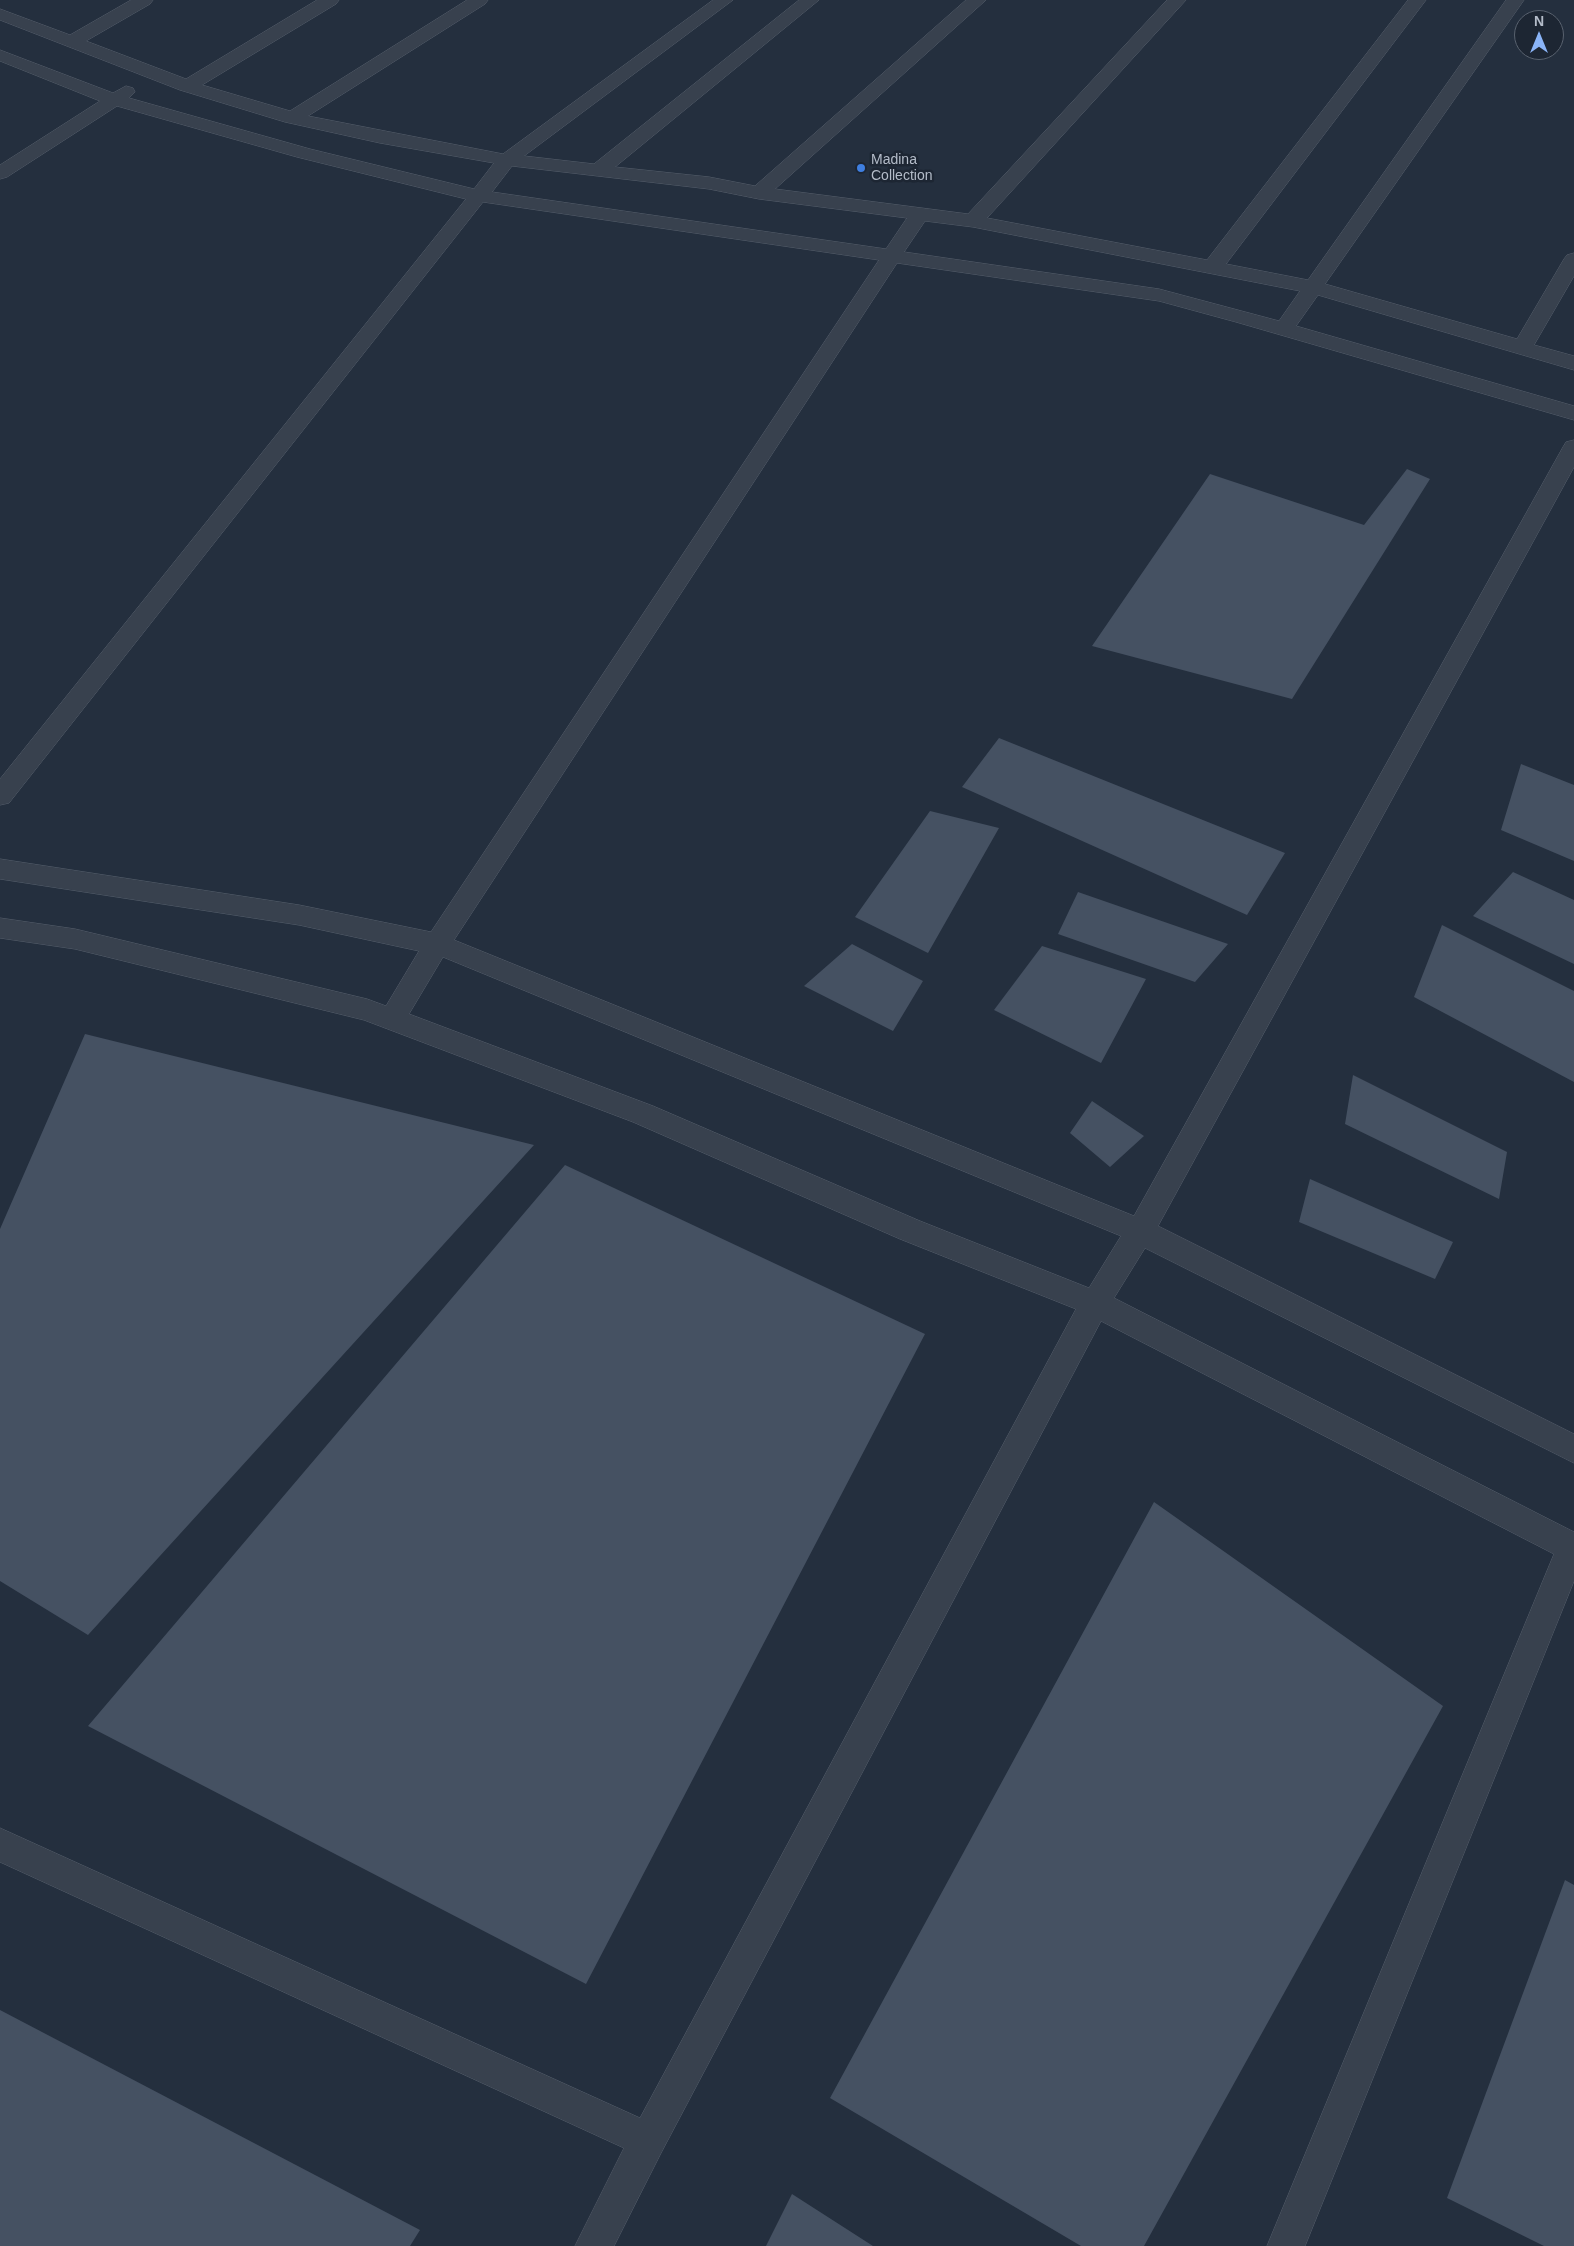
<!DOCTYPE html>
<html>
<head>
<meta charset="utf-8">
<style>
	body { margin:0 }
	#map { position:relative; width:1574px; height:2246px; overflow:hidden; background:#242f3e; font-family:Arial,sans-serif }
	canvas { display:block }
	.north { position:absolute; left:1514px; top:10px; width:50px; height:50px; box-sizing:border-box; background:#1d2633; border:1px solid #59626f; border-radius:50%; rotate:0deg; font-size:14px; font-weight:700; line-height:20px; text-align:center; color:#b4bcc9 }
	.north::after { content:''; display:block; margin:auto; width:18px; height:22px; background:#8ab4f8; clip-path:polygon(50% 0,100% 100%,50% 72%,0 100%) }
</style>
</head>
<body>
<div id="map">
<canvas width="1574" height="2246"></canvas>
<div class="north">N</div>
</div>
<script>
const g = document.querySelector('canvas').getContext('2d');
g.lineJoin = 'round';
function fill(path, color) { g.fillStyle = color; g.fill(path, 'evenodd'); }
const shape = rows => new Path2D(rows.map(r => 'M' + r).join(''));
function strokePath(path, color, width, dash) { g.strokeStyle = color; g.lineWidth = width; g.lineCap = dash ? 'butt' : 'round'; g.setLineDash(dash || []); g.stroke(path); }
function write(font, color, halo, rows, align = 'center') {
  g.font = font + ' Arial,sans-serif'; g.lineWidth = 5; g.setLineDash([]); g.textBaseline = 'middle'; g.strokeStyle = halo; g.fillStyle = color; for (const [text, x, y, turn = 0] of rows) {
    g.save(); g.translate(x, y); g.rotate((+turn || 0) * Math.PI / 180); g.textAlign = isNaN(turn) ? turn : align; if (halo) g.strokeText(text, 0, 0); g.fillText(text, 0, 0); g.restore();
  }
}
const building = shape([
	[1407,469,1430,479,1292,699,1092,646,1210,474,1364,525],
	[999,738,1285,853,1247,915,962,787],
	[1521,764,1574,785,1574,861,1501,830],
	[930,811,999,828,928,953,855,917],
	[1513,872,1574,900,1574,964,1473,916],
	[1078,892,1228,944,1195,982,1058,934],
	[1442,925,1574,991,1574,1082,1414,997],
	[852,944,923,981,893,1031,804,986],
	[1042,946,1146,979,1101,1063,994,1010],
	[85,1034,534,1145,88,1635,0,1581,0,1229],
	[1353,1075,1507,1152,1499,1199,1345,1124],
	[1092,1101,1144,1136,1110,1167,1070,1133],
	[565,1165,925,1334,586,1984,88,1726],
	[1310,1179,1453,1242,1435,1279,1299,1222],
	[1154,1502,1443,1706,1144,2246,1081,2246,830,2098],
	[1565,1880,1574,1885,1574,2246,1544,2246,1447,2198],
	[0,2010,420,2230,410,2246,0,2246],
	[792,2194,873,2246,766,2246]
]);
const minor = shape([
	[131,0,153,0,150,4,86,41,186,79,317,0,339,0,336,4,202,85,290,111,467,0,488,0,485,4,308,116,503,154,713,0,733,0,524,156,594,164,799,0,819,0,615,167,709,177,755,186,966,0,986,0,775,189,968,214,1167,0,1186,0,987,218,1207,260,1408,0,1426,0,1226,264,1308,280,1506,0,1524,0,1325,284,1517,339,1564,259,1567,255,1574,253,1574,276,1534,345,1574,356,1574,370,1318,295,1296,326,1574,406,1574,420,1236,322,1159,301,897,263,454,940,1134,1216,1563,447,1566,442,1574,440,1574,467,1158,1226,1574,1434,1574,1463,1145,1248,1114,1298,1574,1532,1574,1581,1305,2246,1267,2246,1554,1554,1101,1321,661,2153,614,2246,575,2246,624,2148,0,1862,0,1828,640,2118,1076,1309,900,1239,633,1122,364,1020,75,949,0,938,0,918,75,929,367,999,386,1006,419,951,299,925,0,879,0,859,299,905,431,932,879,260,483,202,9,803,0,805,0,779,466,199,297,157,117,106,7,177,0,179,0,165,100,101,0,61,0,50,113,93,126,86,133,88,135,92,129,98,310,149,474,189,494,163,380,143,285,122,180,90,0,20,0,9,70,35,131,0],
	[512,166,709,189,759,199,907,218,886,249,492,192,512,166],
	[925,221,973,227,1300,291,1279,321,1159,289,904,252,925,221],
	[443,957,1121,1236,1089,1288,920,1221,653,1106,409,1014,443,957]
]);
const markers = [
	[861,168,5,"#3f7fe0"]
];
const farPoinames = [
	["Madina",871,160],
	["Collection",871,176]
];
fill(building, '#455162');
strokePath(minor, '#565f6c', 1);
fill(minor, '#38414e');
for (const [x, y, r, color] of markers) { const dot = new Path2D(); dot.arc(x, y, r, 0, 2 * Math.PI); g.fillStyle = color; g.fill(dot); strokePath(dot, '#1d2633', 2); }
write('14px', '#b4bcc9', '#1d2633', farPoinames, 'left');
</script>
</body>
</html>
